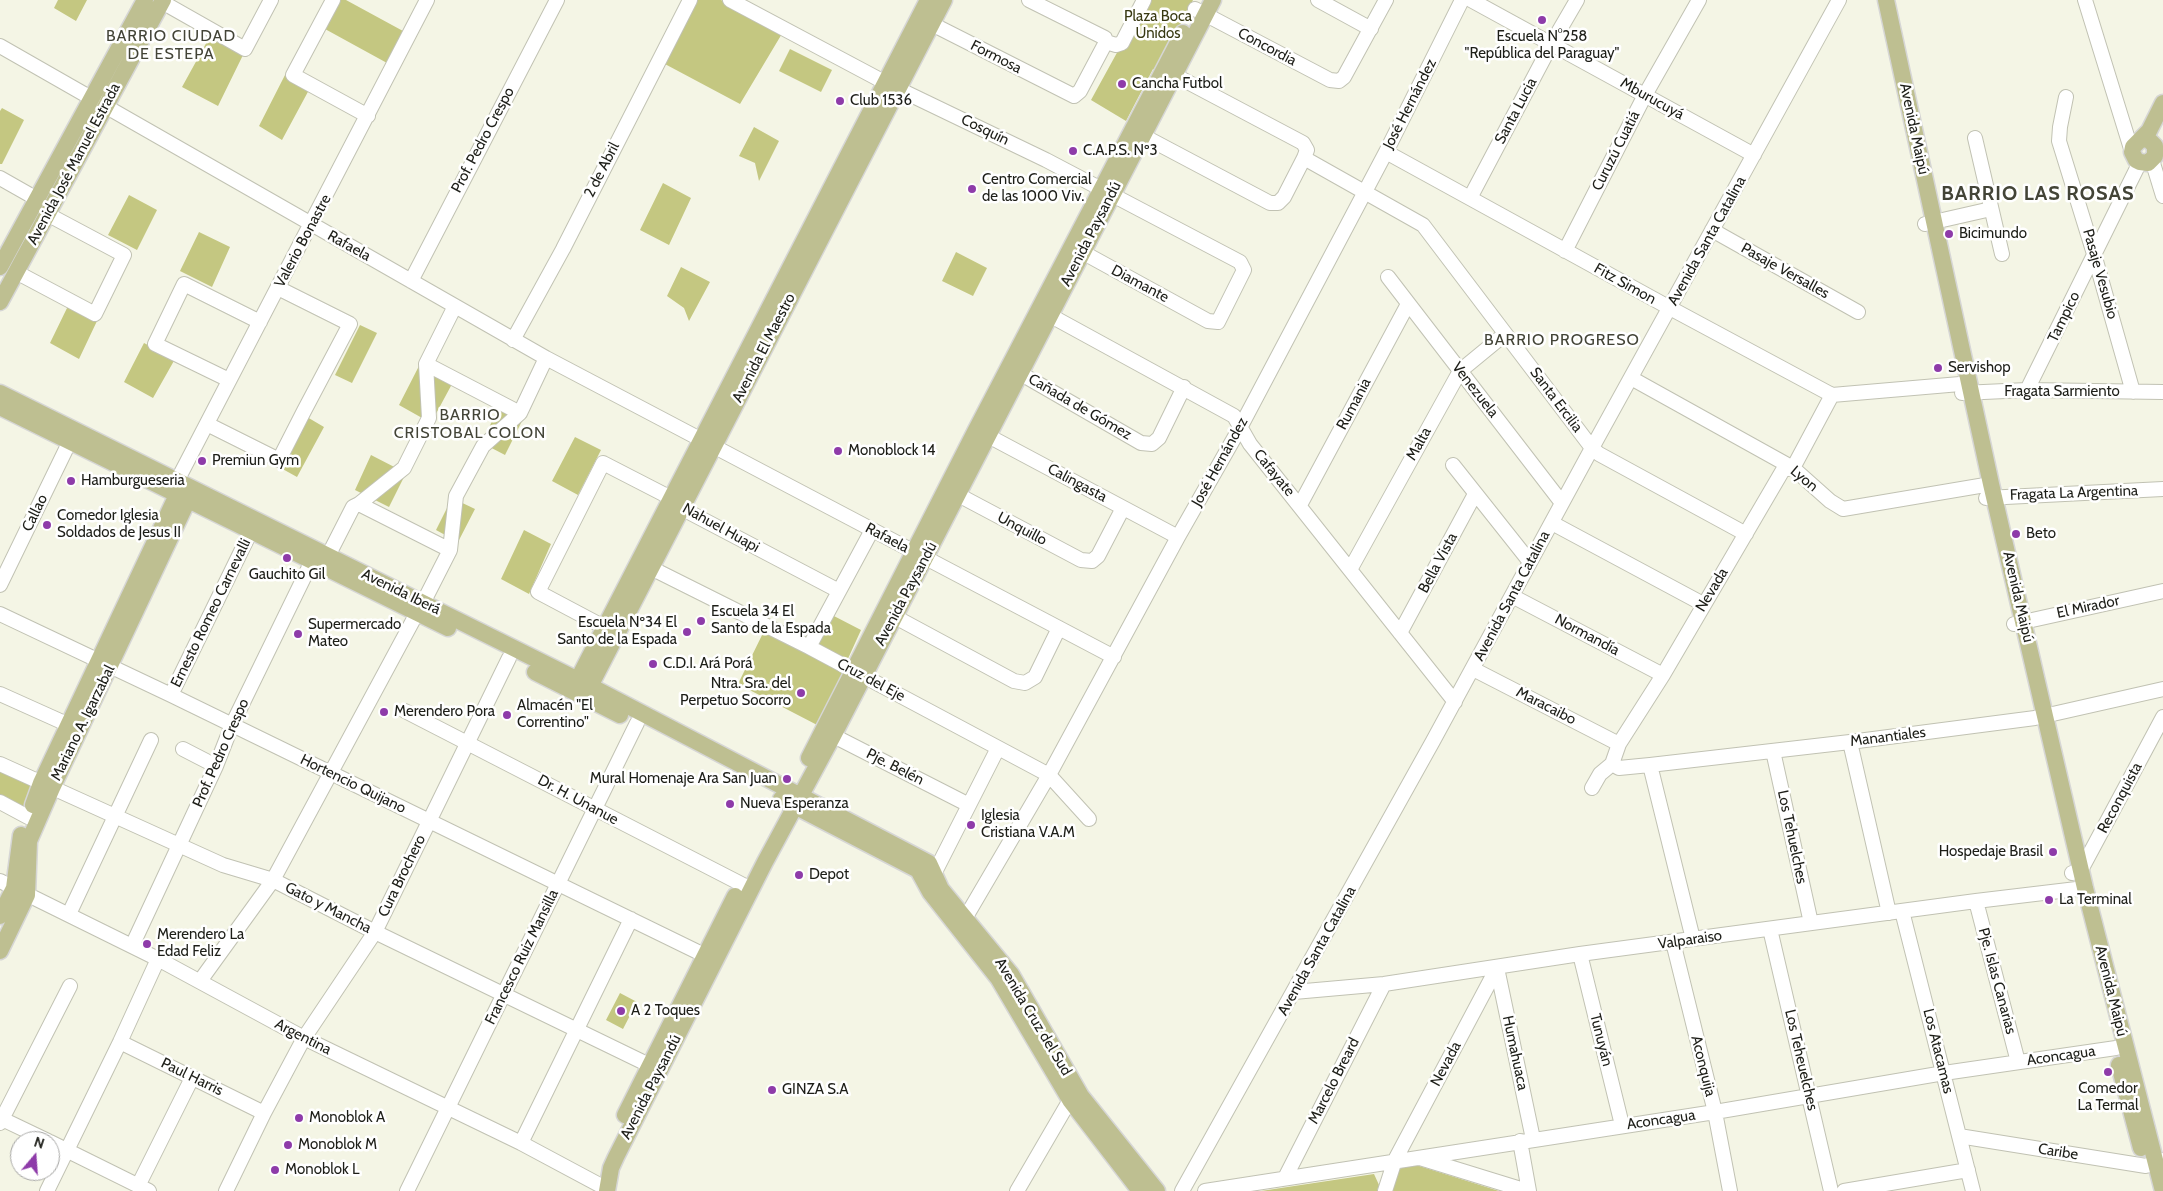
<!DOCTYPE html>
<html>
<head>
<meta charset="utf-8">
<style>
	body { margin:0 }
	#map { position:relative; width:2163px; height:1191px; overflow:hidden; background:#f4f5e5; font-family:Cabin,sans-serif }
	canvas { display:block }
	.north { position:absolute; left:10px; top:1131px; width:50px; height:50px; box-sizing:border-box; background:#fff; border:1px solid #a5a5a3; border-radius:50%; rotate:18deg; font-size:14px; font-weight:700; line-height:20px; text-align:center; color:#1d1e18 }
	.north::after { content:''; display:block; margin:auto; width:18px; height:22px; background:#8e3ba9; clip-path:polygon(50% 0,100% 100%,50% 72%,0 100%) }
</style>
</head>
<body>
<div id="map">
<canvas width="2163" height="1191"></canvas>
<div class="north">N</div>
</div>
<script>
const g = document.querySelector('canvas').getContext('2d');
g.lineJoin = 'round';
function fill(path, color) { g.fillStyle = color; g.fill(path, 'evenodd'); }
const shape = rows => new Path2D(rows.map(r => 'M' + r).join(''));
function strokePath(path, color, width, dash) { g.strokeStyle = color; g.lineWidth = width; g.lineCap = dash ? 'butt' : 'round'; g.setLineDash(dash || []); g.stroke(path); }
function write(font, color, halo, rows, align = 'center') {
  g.font = font + ' Cabin,sans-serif'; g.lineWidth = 5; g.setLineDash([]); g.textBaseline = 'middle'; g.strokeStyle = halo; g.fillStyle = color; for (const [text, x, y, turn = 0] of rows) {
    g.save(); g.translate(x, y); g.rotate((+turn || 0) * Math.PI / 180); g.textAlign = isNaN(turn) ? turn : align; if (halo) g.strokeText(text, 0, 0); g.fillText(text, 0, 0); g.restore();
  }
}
const green = shape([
	[58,0,87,0,76,21,54,8],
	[341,0,346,0,403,31,387,63,325,29],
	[696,0,721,0,783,32,740,104,663,63],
	[1149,0,1193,0,1157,70,1153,69,1126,121,1091,100,1119,49,1123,51],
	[209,38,243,55,218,106,182,87],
	[790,49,832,70,821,92,779,71],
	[285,75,310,88,282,140,259,126],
	[2,108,24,120,2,164,0,164,0,111],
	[754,127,779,141,759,181,755,163,739,156],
	[663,183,691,198,669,245,640,230],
	[129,195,157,210,137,250,108,235],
	[199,232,230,247,212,287,180,271],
	[956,252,987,268,973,296,942,281],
	[681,267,710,282,689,321,684,308,667,296],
	[68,306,97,321,79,359,50,343],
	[360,325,377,333,352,383,335,375],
	[144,343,175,359,153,398,124,382],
	[419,366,452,384,431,423,399,405],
	[498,408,522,421,505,455,482,443],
	[307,417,324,427,297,477,279,467],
	[575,437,601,450,578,495,552,481],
	[371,455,406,473,389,507,355,490],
	[452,498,475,509,458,542,436,530],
	[524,530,551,544,529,594,501,579],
	[832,615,861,630,846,663,817,648],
	[765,629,849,670,821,727,738,684],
	[0,771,35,788,25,810,0,797],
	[620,993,637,1002,623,1029,606,1020],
	[1413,1164,1499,1191,1391,1191,1398,1171,1404,1166],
	[1374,1174,1379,1185,1377,1191,1261,1191]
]);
const minor = shape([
	[333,0,293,75,368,116],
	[730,0,886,83,1046,160,1240,262,1244,270,1218,322,1208,321,1073,247],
	[1318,0,1371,29],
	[1471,0,1754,155],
	[2085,0,2132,152],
	[162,2,245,49,271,0],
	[1195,9,1330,80,1339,81,1344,77,1386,0],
	[922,19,1074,96,1080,91,1106,42,1105,38,1029,0],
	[1106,42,1116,45,1122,43,1144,0],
	[0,46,546,358,1114,657],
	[2066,97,2060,127,2059,141,2094,254,2133,392],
	[1134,131,1270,203,1278,203,1284,197,1304,158,1307,150,1303,143,1165,70],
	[1975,138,2002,254],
	[1386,152,1670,308,1832,395,1960,384],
	[1304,158,1423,225,1592,448,1599,454,1746,534],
	[2152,160,2163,196],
	[0,178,37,199],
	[1470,198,1552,43,1577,0],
	[1925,224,1991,209],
	[1712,230,1858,312],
	[1565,251,1645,95,1699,0],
	[16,272,95,314,124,255,47,214],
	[1388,277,1562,503],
	[411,281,557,0],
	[455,306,426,364,520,413,546,358],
	[1042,311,1234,416,1250,444,1455,702],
	[513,340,563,249,690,0],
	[1011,368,1141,443,1152,444,1159,438,1184,387],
	[1631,378,1793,468,1830,501,1843,509,1991,484],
	[229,380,155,344,184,284,260,322],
	[2027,390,2140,162],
	[1962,393,2027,390,2163,392],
	[207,424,279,460,304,411,350,324,278,288],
	[979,431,1178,537],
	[1453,465,1530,562],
	[949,490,1081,560,1092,561,1098,556,1123,508],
	[177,491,177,481,427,0],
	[1986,498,2163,489],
	[359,504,404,468,429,418,426,364],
	[1300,505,1408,304],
	[1552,523,1703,604],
	[450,550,456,496,483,446,520,413],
	[328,556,353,507,359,504,450,550,423,603],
	[643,564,809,647,1049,775,1089,819],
	[1351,568,1460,371,1505,334],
	[0,585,70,441],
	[1512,596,1663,675],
	[886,612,1014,681,1025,683,1035,677,1059,628],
	[0,614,171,695,704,955],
	[2014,624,2163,591],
	[604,627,538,592,603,463,671,498,681,508,839,591],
	[1400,633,1475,494],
	[809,647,872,530],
	[1473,669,1619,744],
	[0,694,69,725],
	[171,695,251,531],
	[405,711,751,889],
	[824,731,969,805],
	[1850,742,1889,913],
	[183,749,216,766],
	[1773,751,1811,923],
	[0,764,223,865,273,880,375,932,649,1065],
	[1612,764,1619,768,1650,765,1850,742,2035,718,2163,689],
	[1650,765,1693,939],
	[1592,788,1600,774,1612,764,1619,744,1663,675,1783,470,1793,468,1832,395],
	[0,802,28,817],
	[2072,873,2081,870,2163,717],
	[934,874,998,748],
	[0,881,158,959,304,1038,521,1143,607,1189],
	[1976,901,2018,1062],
	[1902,911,1973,1191],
	[69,914,151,740],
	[960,927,1049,775,1178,537,1241,426,1386,152,1462,0],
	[1770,929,1831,1191],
	[1673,942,1715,1112,1730,1191],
	[132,946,216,766,232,725,312,561],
	[1580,954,1622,1125],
	[1497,968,1533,1139],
	[200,981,273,880,417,613],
	[1294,992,1384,984,1580,954,1976,901,2085,888],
	[120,1042,264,1113],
	[0,1118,48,1141],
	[0,1123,70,986],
	[1959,1136,2146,1166,2163,1160],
	[1520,1141,1529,1191],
	[50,1142,149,1191],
	[521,1143,631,919],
	[1420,1158,1527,1191],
	[1285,1178,1384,984],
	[138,1186,192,1078],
	[47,1191,120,1042,158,959],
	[226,1191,264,1113,304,1038,375,932,509,658],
	[407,1191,637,723],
	[1017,1191,1070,1100],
	[1182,1191,1433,741,1592,448,1839,0],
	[1205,1191,1715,1112,1944,1073,2116,1048],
	[1385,1191,1395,1160,1497,968],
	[1844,1191,1968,1170]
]);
const major = shape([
	[1886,0,1991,484,2085,888,2163,1191],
	[2141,139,2149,140,2155,146,2155,156,2148,163,2140,162,2136,160,2132,152,2133,147,2149,131,2163,103],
	[0,267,145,0],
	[0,302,163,0],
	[0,393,590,686,929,863,941,889,1011,974,1081,1096,1157,1191],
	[0,407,448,628],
	[535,672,620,715],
	[573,689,928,0],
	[585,696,944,0],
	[809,758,976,430,1183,33],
	[781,799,918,870,930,892,998,978,1070,1100,1140,1191],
	[33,805,41,783,177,495],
	[0,916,14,888,21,835],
	[0,951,27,895,29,841,52,788,188,500],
	[2119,1065,2141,1148],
	[625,1115,735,896],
	[607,1191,611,1168,616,1157,765,862,833,736,1213,0]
]);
const markers = [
	[1542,20,5,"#8e3ba9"],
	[1122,84,5,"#8e3ba9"],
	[840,101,5,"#8e3ba9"],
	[1073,151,5,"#8e3ba9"],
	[972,189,5,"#8e3ba9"],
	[1949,234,5,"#8e3ba9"],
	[1938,368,5,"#8e3ba9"],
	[838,451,5,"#8e3ba9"],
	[202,461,5,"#8e3ba9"],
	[71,481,5,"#8e3ba9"],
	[47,525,5,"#8e3ba9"],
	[2016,534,5,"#8e3ba9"],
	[287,558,5,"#8e3ba9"],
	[701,621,5,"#8e3ba9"],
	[687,632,5,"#8e3ba9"],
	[298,634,5,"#8e3ba9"],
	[653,664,5,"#8e3ba9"],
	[801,693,5,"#8e3ba9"],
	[384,712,5,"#8e3ba9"],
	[507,715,5,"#8e3ba9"],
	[787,779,5,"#8e3ba9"],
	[730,804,5,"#8e3ba9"],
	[971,825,5,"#8e3ba9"],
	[2053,852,5,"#8e3ba9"],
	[799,875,5,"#8e3ba9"],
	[2049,900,5,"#8e3ba9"],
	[147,944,5,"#8e3ba9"],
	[621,1011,5,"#8e3ba9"],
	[2108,1072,5,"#8e3ba9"],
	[772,1090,5,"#8e3ba9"],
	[299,1118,5,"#8e3ba9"],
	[288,1145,5,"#8e3ba9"],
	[275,1170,5,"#8e3ba9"]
];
const parkNames = [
	["Plaza Boca",1158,17],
	["Unidos",1158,34]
];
const poiNames = [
	["Escuela N°258",1542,37,"center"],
	["\"República del Paraguay\"",1542,54,"center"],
	["Cancha Futbol",1132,84],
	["Club 1536",850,101],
	["C.A.P.S. Nº3",1083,151],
	["Centro Comercial",982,180],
	["de las 1000 Viv.",982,197],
	["Bicimundo",1959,234],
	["Servishop",1948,368],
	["Monoblock 14",848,451],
	["Premiun Gym",212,461],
	["Hamburgueseria",81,481],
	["Comedor Iglesia",57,516],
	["Soldados de Jesus II",57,533],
	["Beto",2026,534],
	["Gauchito Gil",287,575,"center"],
	["Escuela 34 El",711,612],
	["Santo de la Espada",711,629],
	["Escuela Nº34 El",677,623,"right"],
	["Santo de la Espada",677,640,"right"],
	["Supermercado",308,625],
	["Mateo",308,642],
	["C.D.I. Ará Porá",663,664],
	["Ntra. Sra. del",791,684,"right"],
	["Perpetuo Socorro",791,701,"right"],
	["Almacén \"El",517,706],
	["Correntino\"",517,723],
	["Merendero Pora",394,712],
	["Mural Homenaje Ara San Juan",777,779,"right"],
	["Nueva Esperanza",740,804],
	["Iglesia",981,816],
	["Cristiana V.A.M",981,833],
	["Hospedaje Brasil",2043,852,"right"],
	["Depot",809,875],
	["La Terminal",2059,900],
	["Merendero La",157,935],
	["Edad Feliz",157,952],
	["A 2 Toques",631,1011],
	["Comedor",2108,1089,"center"],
	["La Termal",2108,1106,"center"],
	["GINZA S.A",782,1090],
	["Monoblok A",309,1118],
	["Monoblok M",298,1145],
	["Monoblok L",285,1170]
];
const streetNames = [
	["Concordia",1267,47,28],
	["Formosa",996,57,27],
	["Mburucuyá",1652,99,29],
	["José Hernández",1410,104,-63],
	["Santa Lucia",1516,111,-62],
	["Avenida Maipú",1914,129,78],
	["Cosquín",985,130,26],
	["Prof. Pedro Crespo",483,140,-62],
	["Curuzú Cuatiá",1616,151,-63],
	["Avenida José Manuel Estrada",74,164,-62],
	["2 de Abril",602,170,-63],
	["Avenida Paysandú",1091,234,-63],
	["Valerio Bonastre",303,241,-62],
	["Avenida Santa Catalina",1707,241,-61],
	["Rafaela",349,246,29],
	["Pasaje Versalles",1785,271,29],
	["Pasaje Vesubio",2100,274,74],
	["Diamante",1140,284,28],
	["Fitz Simon",1625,284,29],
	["Tampico",2064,317,-64],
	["Avenida El Maestro",764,348,-63],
	["Venezuela",1475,390,52],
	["Fragata Sarmiento",2062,392],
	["Santa Ercilia",1556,400,53],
	["Rumania",1354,404,-62],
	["Cañada de Gómez",1080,407,30],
	["Malta",1419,444,-61],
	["José Hernández",1220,462,-61],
	["Cafayate",1274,473,51],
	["Lyon",1804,479,40],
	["Calingasta",1077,483,28],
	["Fragata La Argentina",2074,493,-2],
	["Callao",35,513,-64],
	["Nahuel Huapi",721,528,29],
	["Unquillo",1022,529,28],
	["Rafaela",887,538,28],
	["Bella Vista",1438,563,-62],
	["Nevada",1712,590,-59],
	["Avenida Iberá",401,592,26],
	["Avenida Paysandú",906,594,-62],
	["Avenida Santa Catalina",1512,596,-62],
	["Avenida Maipú",2018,597,77],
	["El Mirador",2088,607,-12],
	["Ernesto Romeo Carnevalli",211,613,-64],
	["Normandía",1587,635,28],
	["Cruz del Eje",871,680,28],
	["Maracaibo",1546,706,27],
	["Mariano A. Igarzabal",83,723,-64],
	["Manantiales",1888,737,-7],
	["Prof. Pedro Crespo",221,753,-66],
	["Pje. Belén",895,767,27],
	["Hortencio Quijano",353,784,26],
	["Reconquista",2120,798,-62],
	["Dr. H. Unanue",578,800,28],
	["Los Tehuelches",1792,837,78],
	["Cura Brochero",402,876,-64],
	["Gato y Mancha",328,908,27],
	["Valparaiso",1690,940,-8],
	["Avenida Santa Catalina",1317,951,-61],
	["Francesco Ruiz Mansilla",522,957,-64],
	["Pje. Islas Canarias",1997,981,75],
	["Avenida Maipú",2111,991,76],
	["Avenida Cruz del Sud",1033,1017,59],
	["Argentina",303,1037,27],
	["Tunuyán",1601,1040,76],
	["Los Atacamas",1938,1051,76],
	["Humahuaca",1515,1053,78],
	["Aconcagua",2061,1056,-8],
	["Los Teheuelches",1801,1060,77],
	["Nevada",1446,1064,-62],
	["Aconquija",1703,1066,76],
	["Paul Harris",192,1077,26],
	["Marcelo Breard",1334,1081,-63],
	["Avenida Paysandú",651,1087,-63],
	["Aconcagua",1661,1120,-8],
	["Caribe",2058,1152,9]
];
const neighbourhoodNames = [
	["BARRIO CIUDAD",171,36],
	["DE ESTEPA",171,54],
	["BARRIO PROGRESO",1562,340],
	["BARRIO",470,415],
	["CRISTOBAL COLON",470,433]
];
const districtNames = [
	["BARRIO LAS ROSAS",2038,194]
];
fill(green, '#c4c781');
strokePath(minor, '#c1c2b3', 16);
strokePath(major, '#d6d6d5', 19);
strokePath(minor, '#fff', 14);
strokePath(major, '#bebf91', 16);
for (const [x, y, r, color] of markers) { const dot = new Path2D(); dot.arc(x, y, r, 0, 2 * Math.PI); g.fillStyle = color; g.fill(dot); strokePath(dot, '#fff', 2); }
write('15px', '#383912', '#fff', parkNames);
write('15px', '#1d1e18', '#fff', poiNames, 'left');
write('15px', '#1d1e18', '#fff', streetNames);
g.letterSpacing = '1px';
write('16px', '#434437', '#fff', neighbourhoodNames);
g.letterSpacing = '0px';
g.letterSpacing = '1px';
write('bold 20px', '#434437', '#fff', districtNames);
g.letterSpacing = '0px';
</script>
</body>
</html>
